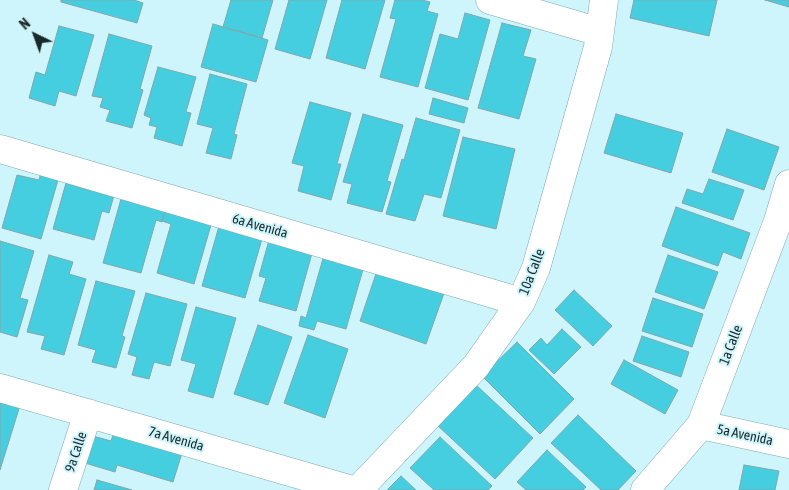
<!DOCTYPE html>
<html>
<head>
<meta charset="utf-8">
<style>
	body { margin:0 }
	#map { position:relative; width:789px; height:490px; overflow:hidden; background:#cdf5fb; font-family:"Asap Condensed",sans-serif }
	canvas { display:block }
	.north { position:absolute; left:10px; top:10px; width:50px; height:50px; -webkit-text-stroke:4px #cdf5fb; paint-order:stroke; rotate:318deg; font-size:14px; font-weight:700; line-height:20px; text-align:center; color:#1a292b }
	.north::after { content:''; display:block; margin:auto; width:18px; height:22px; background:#1a292b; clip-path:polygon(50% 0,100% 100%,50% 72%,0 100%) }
</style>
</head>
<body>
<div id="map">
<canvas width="789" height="490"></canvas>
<div class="north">N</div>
</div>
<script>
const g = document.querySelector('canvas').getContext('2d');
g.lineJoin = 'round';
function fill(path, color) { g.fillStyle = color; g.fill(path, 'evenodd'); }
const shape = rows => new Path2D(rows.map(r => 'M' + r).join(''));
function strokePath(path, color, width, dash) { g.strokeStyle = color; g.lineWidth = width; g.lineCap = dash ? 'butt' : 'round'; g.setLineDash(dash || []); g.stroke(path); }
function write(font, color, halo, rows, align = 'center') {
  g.font = font + ' "Asap Condensed",sans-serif'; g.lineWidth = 4; g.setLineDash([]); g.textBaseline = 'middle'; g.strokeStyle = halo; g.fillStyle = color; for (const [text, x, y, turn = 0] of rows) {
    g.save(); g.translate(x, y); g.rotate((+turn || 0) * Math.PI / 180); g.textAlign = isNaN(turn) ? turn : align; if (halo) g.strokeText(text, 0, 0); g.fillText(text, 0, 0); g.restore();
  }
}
const building = shape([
	[61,0,134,0,143,3,137,23,61,2,61,0],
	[231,0,273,0,262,38,223,27,231,0],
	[289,0,327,0,310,59,275,49,289,0],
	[342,0,385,0,365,69,326,58,342,0],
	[395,0,422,0,430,2,427,11,438,14,418,87,380,77,396,19,390,18,395,0],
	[634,0,717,0,709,36,630,18,634,0],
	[765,0,789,0,789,7,765,0],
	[465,13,490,20,468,100,425,88,440,34,458,39,465,13],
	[502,23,531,30,523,56,536,59,519,119,478,108,502,23],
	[213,24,268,40,256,82,201,67,213,24],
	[59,26,94,35,76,96,59,91,55,106,29,98,36,72,45,75,59,26],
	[109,34,152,46,140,89,143,90,132,128,106,121,110,110,100,107,103,98,92,96,109,34],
	[158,67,196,77,186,112,191,113,182,146,154,138,157,127,149,125,151,118,144,115,158,67],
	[210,74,247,84,234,134,237,135,231,159,206,153,213,128,197,124,210,74],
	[433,98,468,108,464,123,429,114,433,98],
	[310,102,351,113,337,164,341,164,331,200,298,191,304,166,292,163,310,102],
	[363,114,403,125,387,181,391,182,382,212,347,203,352,184,343,182,363,114],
	[616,114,683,133,671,173,604,153,616,114],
	[416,118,460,130,441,198,424,194,415,221,386,214,402,159,404,160,416,118],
	[727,129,779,147,764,190,712,172,727,129],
	[463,137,515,149,496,229,443,216,463,137],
	[42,168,60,173,41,239,2,228,17,175,39,180,42,168],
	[709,179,744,190,733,220,682,203,687,189,703,194,709,179],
	[91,181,116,188,109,213,102,211,94,240,53,229,66,183,88,190,91,181],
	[170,194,162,222,156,220,141,273,103,263,121,199,138,204,170,194],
	[170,194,213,218,194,284,157,273,171,224,162,221,170,194],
	[676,207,750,233,741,259,723,252,718,266,662,246,676,207],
	[223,212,266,225,245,298,202,286,223,212],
	[273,226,314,246,296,311,259,301,266,278,259,276,273,226],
	[0,241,34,251,20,298,28,300,17,337,0,332,0,241],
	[49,255,73,262,69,274,86,279,64,355,41,349,45,336,27,332,49,255],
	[324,255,364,266,346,329,317,321,314,330,299,326,301,316,306,318,324,255],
	[668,255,718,272,704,309,655,292,668,255],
	[382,256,449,279,426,344,360,321,382,256],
	[96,281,135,291,122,336,125,337,116,368,92,362,96,350,78,345,96,281],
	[574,290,612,326,593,346,555,310,574,290],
	[146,293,187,304,170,366,154,362,149,379,132,375,137,357,128,354,146,293],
	[653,298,703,314,692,347,642,331,653,298],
	[196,307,236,318,213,398,188,391,196,364,181,360,196,307],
	[258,325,292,337,268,405,234,394,258,325],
	[562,329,581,347,554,374,529,350,541,338,547,345,562,329],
	[308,335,348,349,325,418,284,403,308,335],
	[642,336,689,352,681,377,633,361,642,336],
	[517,342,574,399,540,434,482,376,517,342],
	[624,360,678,390,665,414,611,384,624,360],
	[475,384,533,438,495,479,437,425,475,384],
	[0,393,22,399,0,470,0,393],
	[578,415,636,471,618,490,601,490,551,443,578,415],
	[118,420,186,440,173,482,117,465,115,472,85,463,93,436,111,441,118,420],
	[440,437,492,486,488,490,434,490,410,468,440,437],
	[547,450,586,487,583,490,526,490,517,482,547,450],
	[744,465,779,471,775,490,739,490,744,465],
	[401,476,416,490,387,490,401,476],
	[97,480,132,490,94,490,97,480]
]);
const minor = shape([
	[490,0,600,32],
	[0,149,521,302],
	[0,388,352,490],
	[701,425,789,444],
	[63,490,88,413],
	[358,490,476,366,521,302,536,268,598,47,604,0],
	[645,490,701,425,778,221,789,184]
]);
const streetNames = [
	["6a Avenida",260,226,16],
	["10a Calle",532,272,-69],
	["1a Calle",731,345,-69],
	["5a Avenida",745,435,12],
	["7a Avenida",176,439,16],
	["9a Calle",76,452,-72]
];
fill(building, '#45cedf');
strokePath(building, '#80a7ac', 1);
strokePath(minor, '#82a9ae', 29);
strokePath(minor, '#fff', 28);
write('14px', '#1a292b', '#cdf5fb', streetNames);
</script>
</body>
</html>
